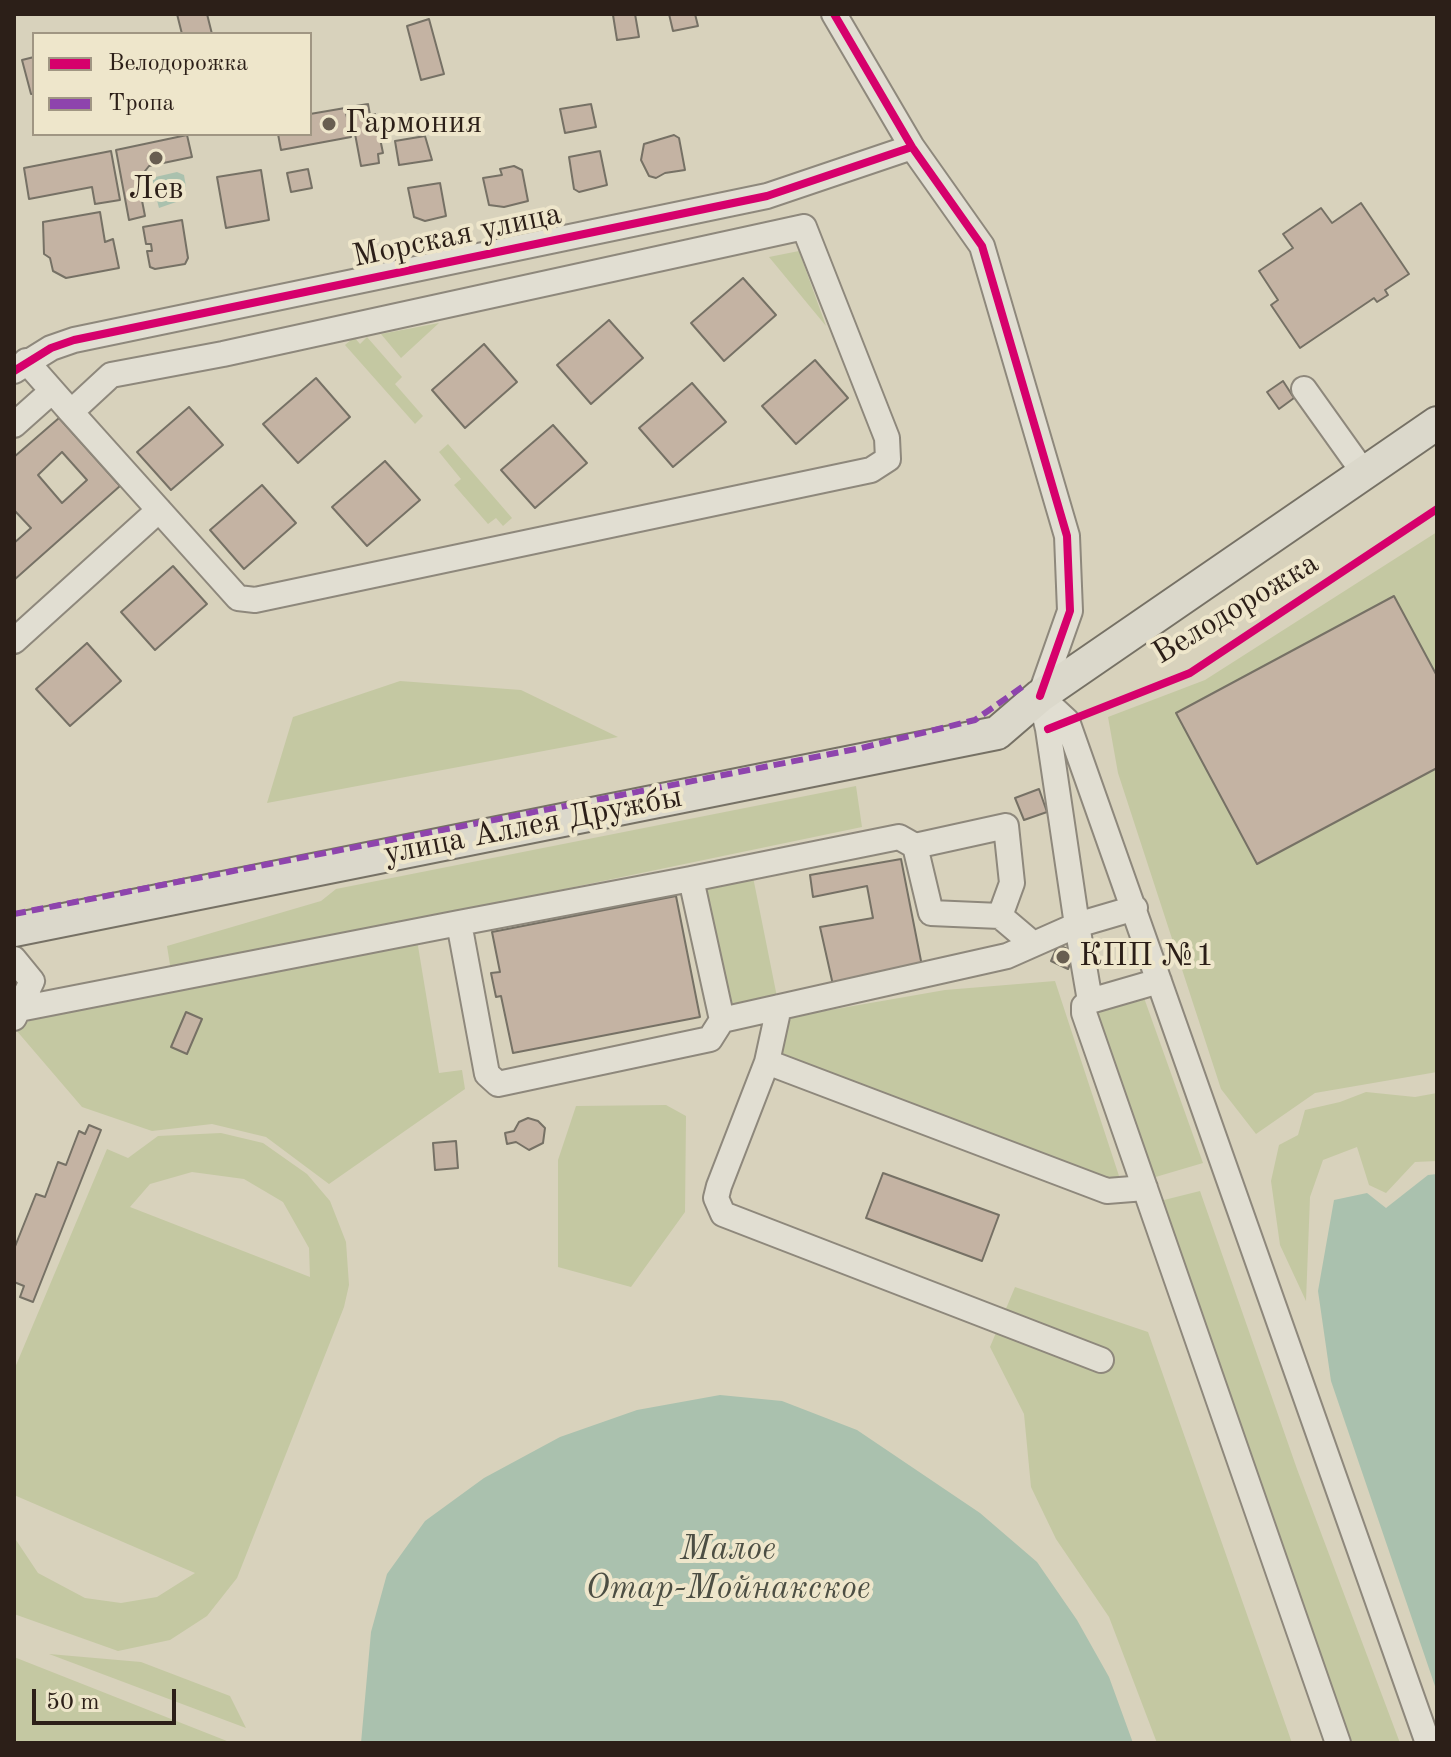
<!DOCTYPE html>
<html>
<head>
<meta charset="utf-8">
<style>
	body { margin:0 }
	#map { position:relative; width:1451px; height:1757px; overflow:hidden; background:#d8d2bc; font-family:"Old Standard TT",serif }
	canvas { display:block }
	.frame { position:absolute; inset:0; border:16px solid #2c1f18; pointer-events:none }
	.legend { position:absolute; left:32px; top:32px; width:280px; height:104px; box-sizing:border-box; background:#eee6cb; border:2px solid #a09683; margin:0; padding:10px 14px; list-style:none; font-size:24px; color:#2c1f18 }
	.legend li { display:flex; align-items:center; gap:16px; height:40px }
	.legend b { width:40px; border:2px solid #a09683 }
	.scale { position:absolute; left:32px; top:1689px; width:144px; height:36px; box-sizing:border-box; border:4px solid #2c1f18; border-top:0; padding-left:10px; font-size:24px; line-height:28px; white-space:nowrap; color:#2c1f18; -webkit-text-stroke:6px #eee6cb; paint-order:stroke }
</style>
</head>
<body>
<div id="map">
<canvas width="1451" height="1757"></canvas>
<div class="frame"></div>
<ul class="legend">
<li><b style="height:10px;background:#d6006c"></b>Велодорожка</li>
<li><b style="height:10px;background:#8e44ad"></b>Тропа</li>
</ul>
<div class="scale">50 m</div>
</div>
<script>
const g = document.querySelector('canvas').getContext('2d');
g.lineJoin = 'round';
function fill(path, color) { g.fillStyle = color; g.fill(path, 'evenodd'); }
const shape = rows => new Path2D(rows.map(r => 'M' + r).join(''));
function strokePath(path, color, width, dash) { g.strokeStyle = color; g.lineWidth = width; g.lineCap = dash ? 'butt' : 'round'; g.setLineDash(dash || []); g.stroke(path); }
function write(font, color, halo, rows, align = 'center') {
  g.font = font + ' "Old Standard TT",serif'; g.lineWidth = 8; g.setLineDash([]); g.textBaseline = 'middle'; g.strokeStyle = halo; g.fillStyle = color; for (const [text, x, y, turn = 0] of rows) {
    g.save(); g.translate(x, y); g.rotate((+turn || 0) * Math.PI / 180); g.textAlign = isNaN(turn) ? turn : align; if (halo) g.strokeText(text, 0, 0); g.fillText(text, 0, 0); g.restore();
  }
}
const green = shape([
	[405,241,409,260,371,268,367,249],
	[799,251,826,326,769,257],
	[439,323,401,358,381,334],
	[354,337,360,344,367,337,402,377,395,384,423,416,415,424,345,345],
	[448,444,512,518,503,526,496,518,488,524,454,485,461,479,439,452],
	[1437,532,1437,1072,1315,1093,1256,1134,1221,1089,1118,773,1108,717,1205,680],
	[400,681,521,690,618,737,267,803,293,717],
	[856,786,862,827,171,971,167,946,321,901,336,889],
	[751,867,779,1007,722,1020,691,879],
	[417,940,439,1073,462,1070,465,1089,329,1184,266,1137,212,1124,152,1131,82,1107,16,1030,32,1019,232,981],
	[1055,981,1120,1179,1093,1178,775,1056,790,1017,945,990],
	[1143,995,1203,1163,1142,1181,1094,1042,1099,1008],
	[1366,1092,1415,1097,1437,1093,1437,1161,1415,1162,1386,1193,1369,1185,1357,1147,1323,1160,1310,1197,1306,1301,1280,1245,1271,1181,1279,1145,1298,1135,1305,1110,1340,1102],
	[666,1105,686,1116,685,1212,631,1287,558,1267,558,1160,576,1106],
	[221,1133,263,1143,307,1174,330,1201,346,1242,349,1285,344,1307,237,1578,207,1616,170,1640,118,1651,14,1614,14,1537,38,1573,85,1598,121,1603,157,1597,195,1573,14,1495,14,1370,107,1149,128,1158,158,1136],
	[192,1172,244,1179,283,1202,309,1248,310,1277,130,1207,150,1184],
	[1200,1191,1297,1469,1400,1743,1338,1743,1160,1201],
	[1015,1287,1148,1332,1292,1743,1157,1743,1109,1617,1056,1539,1031,1487,1024,1414,990,1347],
	[49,1654,141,1662,230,1696,246,1728],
	[14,1657,232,1743,14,1743]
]);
const water = shape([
	[177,172,184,175,186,187,181,190,174,182,169,187,180,193,179,201,159,208,151,178],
	[1437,1174,1437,1692,1331,1381,1318,1291,1334,1200,1367,1193,1386,1208,1428,1175],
	[720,1395,782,1401,857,1430,980,1513,1037,1562,1077,1620,1109,1677,1133,1743,361,1743,371,1632,387,1574,425,1521,484,1478,560,1437,637,1410]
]);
const building = shape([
	[177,14,207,14,212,34,182,34,177,14],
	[635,14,639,37,617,40,613,15,635,14],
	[669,14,695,14,698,26,673,31,669,14],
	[429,19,444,74,421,80,407,26,429,19],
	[34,57,34,94,31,94,22,60,34,57],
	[368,104,370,115,375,114,383,153,378,154,379,163,361,166,350,107,368,104],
	[591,104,596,127,565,133,560,109,591,104],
	[345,108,351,137,281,150,278,134,310,134,310,114,345,108],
	[187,135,192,157,149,166,138,180,145,216,129,220,116,150,187,135],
	[674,135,679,138,685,170,665,173,656,178,649,176,641,160,644,144,674,135],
	[425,136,432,160,399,165,395,141,425,136],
	[111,151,120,200,95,204,92,187,29,199,24,168,111,151],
	[600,151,607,185,579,192,574,189,569,157,600,151],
	[514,166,522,170,528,201,504,207,489,205,483,178,502,175,500,169,514,166],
	[308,169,312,188,291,192,287,173,308,169],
	[261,170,269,220,226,228,217,177,261,170],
	[440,183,446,216,425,221,414,217,408,188,440,183],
	[1361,203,1409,274,1385,290,1388,295,1377,302,1374,298,1300,348,1271,305,1278,300,1259,271,1293,248,1283,234,1321,208,1332,223,1361,203],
	[100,212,105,242,113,239,119,268,66,278,53,271,50,258,44,254,43,222,100,212],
	[182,220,188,258,185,264,155,269,150,267,147,251,152,251,151,244,146,244,143,227,182,220],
	[743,278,776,315,724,361,691,323,743,278],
	[609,320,643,358,591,404,557,365,609,320],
	[484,344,517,382,465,428,432,390,484,344],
	[815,360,848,398,796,444,762,406,815,360],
	[316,378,350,417,298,463,263,424,316,378],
	[1283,381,1294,398,1279,409,1267,392,1283,381],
	[692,383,726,422,673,467,639,428,692,383],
	[189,407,223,445,171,490,137,452,189,407],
	[59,418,120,486,14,580,14,543,31,528,14,510,14,457,59,418],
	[62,452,87,480,62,503,38,475,62,452],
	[553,425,587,463,535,508,501,470,553,425],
	[385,461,420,500,367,546,332,507,385,461],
	[262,485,296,523,244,569,210,530,262,485],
	[173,566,207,604,155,650,121,612,173,566],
	[1394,596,1437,676,1437,768,1257,864,1176,713,1394,596],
	[87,643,121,681,70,726,36,689,87,643],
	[1039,789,1047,812,1024,820,1015,798,1039,789],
	[901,859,922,966,833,985,820,927,873,918,867,886,813,897,810,875,901,859],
	[676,896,700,1017,513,1053,501,996,496,997,491,973,500,972,492,932,676,896],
	[1058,945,1075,952,1068,969,1051,961,1058,945],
	[186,1012,202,1019,187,1054,171,1047,186,1012],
	[528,1118,538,1121,545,1128,543,1143,529,1150,516,1142,507,1144,505,1133,514,1131,519,1122,528,1118],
	[89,1125,101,1130,33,1302,20,1297,24,1286,14,1282,14,1249,36,1194,45,1197,58,1162,66,1165,79,1131,85,1134,89,1125],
	[456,1141,458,1168,435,1170,433,1143,456,1141],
	[883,1173,999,1215,982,1261,866,1218,883,1173]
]);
const minor = shape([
	[804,227,887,438,888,459,871,470,255,600,238,598,71,412,111,375,223,354,804,227],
	[26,361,71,412],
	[14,371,51,348,74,340,767,196,912,147],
	[1304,389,1364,473],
	[14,425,51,392],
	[14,641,159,510],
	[1040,696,1067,721,1428,1743],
	[691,879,899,837,915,846],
	[1135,908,1077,925,1090,1001,1084,1006,1084,1013,1338,1743],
	[1000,916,1012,883,1006,826,915,846,931,913,1000,916,1033,944],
	[14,959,32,981,14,1018],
	[1090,1001,1159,981],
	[779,1007,767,1062,719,1186,716,1198,723,1214,1101,1360],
	[19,1009,459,923],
	[722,1020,691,879,459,923,487,1074,498,1084,710,1039,722,1020,1007,956,1077,925,1048,729,1040,696,1070,611,1067,536,982,246,912,147,834,14],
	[767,1062,1107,1191,1145,1188]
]);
const major = shape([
	[14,930,997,733,1040,696,1437,423]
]);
const quiet = shape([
	[14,914,861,748,975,720,1025,685]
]);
const cycleway = shape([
	[834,14,912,147,982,246,1067,536,1070,611,1040,696],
	[14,371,51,348,74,340,767,196,912,147],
	[1048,729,1190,673,1437,509]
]);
const markers = [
	[329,124,8,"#685e51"],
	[156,158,8,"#685e51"],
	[1063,957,8,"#685e51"]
];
const poiNames = [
	["Гармония",345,124],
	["Лев",156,190,"center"],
	["КПП №1",1079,957]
];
const streetNames = [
	["Морская улица",457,236,-12],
	["Велодорожка",1236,609,-31],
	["улица Аллея Дружбы",533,826,-11]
];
const waterNames = [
	["Малое",728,1550],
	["Отар-Мойнакское",728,1589]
];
fill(green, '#c4c8a2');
fill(water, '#aac1ae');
fill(building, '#c4b3a3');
strokePath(building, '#767165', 2);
strokePath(minor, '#8e887c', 28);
strokePath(major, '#767165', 36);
strokePath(minor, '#e1ded2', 24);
strokePath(major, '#dbd8cb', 32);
strokePath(quiet, '#8e44ad', 6, [12, 6]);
strokePath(cycleway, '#d6006c', 8);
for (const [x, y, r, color] of markers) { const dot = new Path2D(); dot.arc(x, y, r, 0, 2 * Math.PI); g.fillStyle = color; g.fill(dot); strokePath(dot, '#eee6cb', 3); }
write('32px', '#2c1f18', '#eee6cb', poiNames, 'left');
write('32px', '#2c1f18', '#eee6cb', streetNames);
write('italic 34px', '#4c4e43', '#eee6cb', waterNames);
</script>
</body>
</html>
